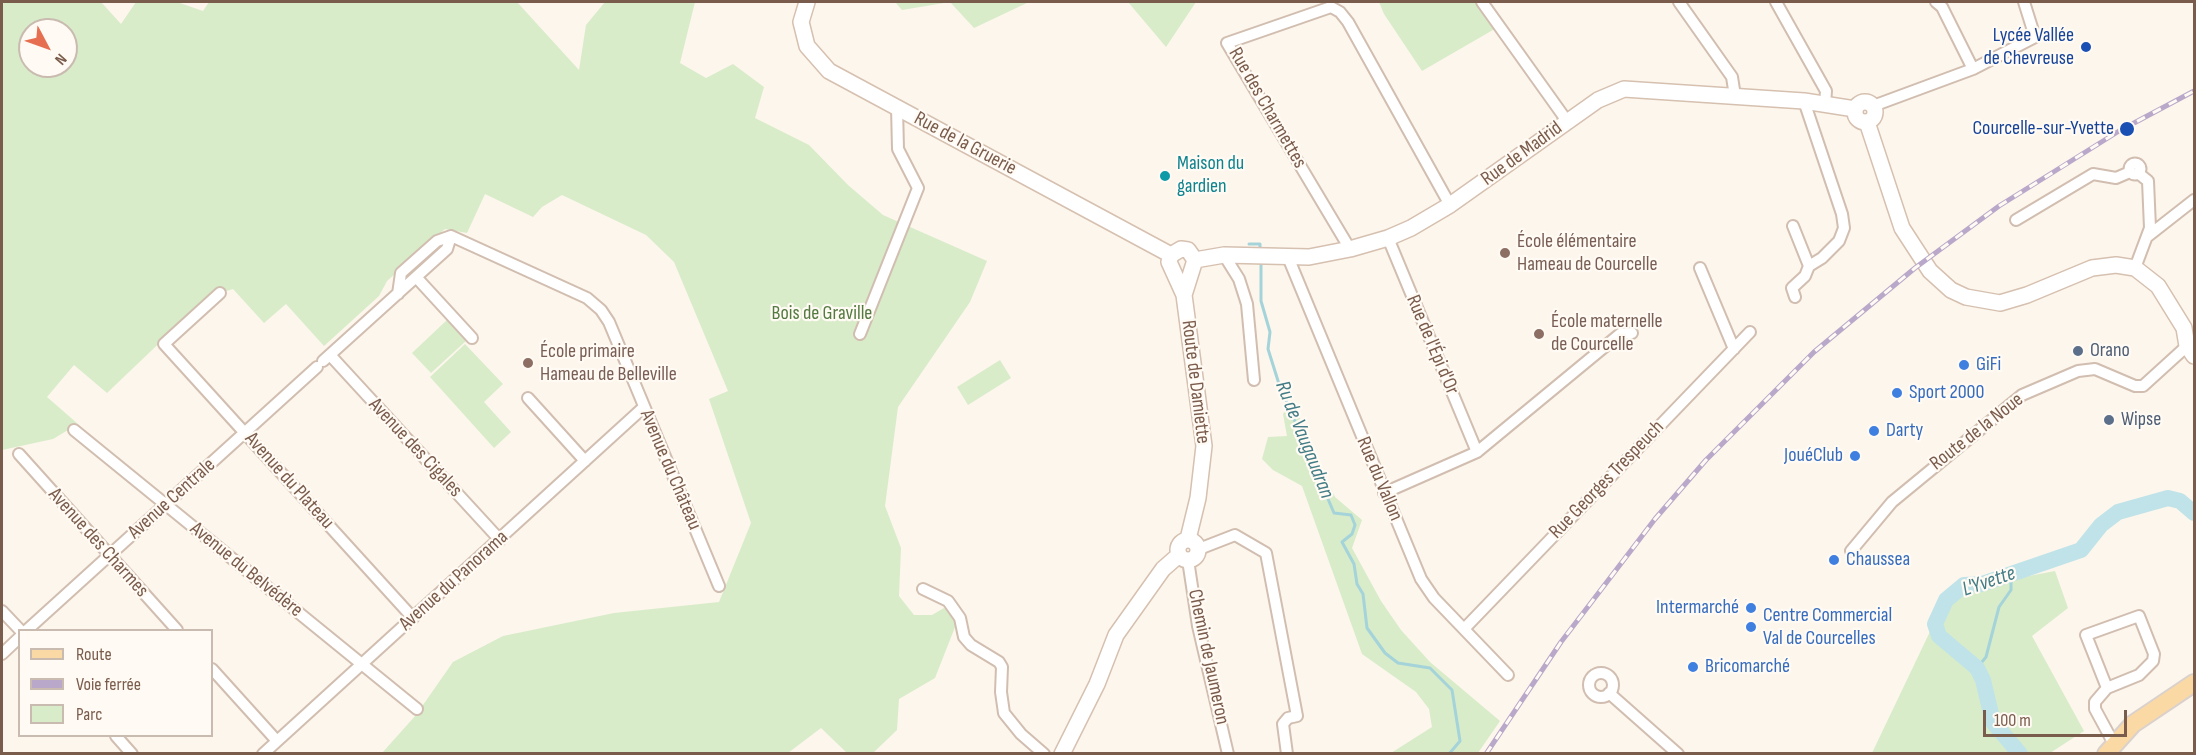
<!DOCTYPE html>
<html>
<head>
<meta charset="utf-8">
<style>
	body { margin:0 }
	#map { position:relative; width:2196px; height:755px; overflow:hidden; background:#fdf6ec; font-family:"Sofia Sans Condensed",sans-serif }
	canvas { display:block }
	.frame { position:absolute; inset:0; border:3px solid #7a5c4d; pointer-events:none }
	.legend { position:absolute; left:18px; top:629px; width:195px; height:108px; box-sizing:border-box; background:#fffaf3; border:2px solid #cabbb1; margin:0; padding:8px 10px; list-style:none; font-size:18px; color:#7a5c4d }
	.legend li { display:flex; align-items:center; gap:12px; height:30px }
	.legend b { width:30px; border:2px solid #cabbb1 }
	.north { position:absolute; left:18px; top:18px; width:60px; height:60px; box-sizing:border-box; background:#fffaf3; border:2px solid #cabbb1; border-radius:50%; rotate:131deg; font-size:16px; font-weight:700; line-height:24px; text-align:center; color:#7a5c4d }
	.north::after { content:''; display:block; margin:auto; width:21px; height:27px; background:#e76f51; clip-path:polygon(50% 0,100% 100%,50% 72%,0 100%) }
	.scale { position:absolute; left:1983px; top:710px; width:144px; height:27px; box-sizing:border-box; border:3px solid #7a5c4d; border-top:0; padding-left:8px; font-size:18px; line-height:21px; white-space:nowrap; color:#7a5c4d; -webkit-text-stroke:4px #fffaf3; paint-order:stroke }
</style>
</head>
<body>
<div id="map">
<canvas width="2196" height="755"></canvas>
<div class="frame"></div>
<ul class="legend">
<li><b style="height:8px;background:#fbd9a5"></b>Route</li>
<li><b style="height:8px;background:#b9a8c9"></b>Voie ferrée</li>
<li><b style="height:16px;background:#d8ecc9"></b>Parc</li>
</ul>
<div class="north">N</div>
<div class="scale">100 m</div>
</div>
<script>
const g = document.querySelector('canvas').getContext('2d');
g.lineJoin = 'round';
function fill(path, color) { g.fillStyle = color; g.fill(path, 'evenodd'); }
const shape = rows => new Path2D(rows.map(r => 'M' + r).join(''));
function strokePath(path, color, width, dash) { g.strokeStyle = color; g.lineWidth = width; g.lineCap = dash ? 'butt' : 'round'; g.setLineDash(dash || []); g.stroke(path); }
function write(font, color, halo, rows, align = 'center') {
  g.font = font + ' "Sofia Sans Condensed",sans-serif'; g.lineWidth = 4.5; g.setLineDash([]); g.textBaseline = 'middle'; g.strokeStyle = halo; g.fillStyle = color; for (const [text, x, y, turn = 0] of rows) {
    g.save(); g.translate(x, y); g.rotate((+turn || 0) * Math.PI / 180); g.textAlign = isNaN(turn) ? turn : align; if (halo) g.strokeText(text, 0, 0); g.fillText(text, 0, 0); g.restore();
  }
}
const green = shape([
	[6,2,101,2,121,24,136,2,177,2,203,11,209,2,517,2,579,70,586,25,605,2,695,2,680,63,706,78,733,64,764,87,755,118,809,145,848,185,883,215,987,261,970,302,898,407,885,506,901,548,899,596,914,615,932,615,944,608,959,617,935,678,899,699,897,730,873,753,847,753,821,728,788,753,382,753,416,715,453,662,503,636,614,613,719,602,751,523,709,399,728,391,674,262,646,235,562,195,542,207,533,217,485,194,467,233,445,229,387,281,379,296,324,346,286,304,264,323,233,289,220,293,216,289,107,393,74,365,47,397,78,424,53,439,2,450,2,4],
	[30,30,66,30,66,66,30,66],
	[895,2,1029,2,974,28,950,2,902,10],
	[1128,2,1196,2,1166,47],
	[1379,2,1489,2,1505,23,1422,71,1384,14],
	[448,319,467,340,431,373,412,353],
	[465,344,503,384,484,402,511,432,494,448,430,377],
	[1000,360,1011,378,968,405,957,387],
	[1292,400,1335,497,1362,520,1352,548,1381,601,1401,630,1430,662,1500,721,1478,753,1391,753,1432,727,1429,709,1416,692,1362,654,1302,486,1273,470,1262,459,1268,437,1287,436,1283,414],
	[2055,571,2068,608,2032,636,2084,731,2050,753,1872,753,1936,619,1971,587]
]);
const stream = shape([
	[1249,244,1260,244,1260,248],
	[1261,265,1261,301,1270,332,1268,349,1279,384,1334,513,1351,515,1355,525,1352,534,1342,542,1354,564,1357,584,1363,594,1367,628,1385,653,1398,663,1430,668,1452,690,1460,741,1449,754],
	[1977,668,1986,657,1999,607,2011,590,2011,575]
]);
const river = shape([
	[2020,754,1993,722,1983,680,1977,668,1939,636,1935,624,1946,600,1964,585,1982,584,2081,550,2101,525,2118,512,2168,498,2180,501,2194,513]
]);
const street = shape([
	[1482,2,1567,121],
	[1679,2,1732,77,1735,96],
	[1776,2,1826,91,1825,104],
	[1936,2,1942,7,1973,69],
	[1873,106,1973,69,2035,37,2024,2],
	'2129.5 169a5.5 5.5 0 1 1 11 0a5.5 5.5 0 1 1-11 0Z',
	[2016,220,2093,174,2116,178,2130,172],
	[1793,226,1809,266,1822,258,1839,241,1844,228,1842,214,1804,101],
	[2148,236,2194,200],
	[1388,238,1477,452],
	[1350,249,1227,43,1331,7,1340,12,1348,22,1450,205],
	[1224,255,1239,279,1247,304,1254,380],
	[1288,257,1421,579,1434,598,1508,675],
	[1700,268,1734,349],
	[2135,268,2150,228,2148,181,2138,173],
	[416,277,472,338],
	[220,293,164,344,413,618],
	[398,294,401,273,437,241,451,236,587,298,601,310,609,322,719,586],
	[1795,297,1792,288,1805,276,1809,266],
	[860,334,918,188,898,149,897,107],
	[330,355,500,540],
	[323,361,447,249,451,236],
	[528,398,585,461],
	[74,430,417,709],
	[19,454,177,630],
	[1384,493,1477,452,1620,334,1632,333],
	[1199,549,1235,535,1266,553,1297,716,1288,718,1283,724,1287,754],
	[1851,551,1892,502,2022,395,2078,371,2095,369,2135,386,2143,386,2187,346],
	[1188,560,1198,626,1228,754],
	[923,589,948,601,960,618,964,637,971,645,999,662,1002,667,1001,692,1004,713,1021,734,1044,754],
	[2,611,20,630],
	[1464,629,1750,332],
	[27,630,317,367],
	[2,654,20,637],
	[212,669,277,741],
	'1589 685a12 12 0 1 1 24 0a12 12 0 1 1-24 0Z',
	[2107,688,2086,635,2139,616,2154,654,2153,661,2139,675,2107,688,2095,702,2095,709,2114,744],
	[1609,693,1678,754],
	[116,736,132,754],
	[263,754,644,407]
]);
const secondary = shape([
	[807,2,801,22,807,46,829,71,1171,255],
	'1855 112a10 10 0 1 1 20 0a10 10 0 1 1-20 0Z',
	[1867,122,1902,228,1930,271,1951,290,1966,297,2000,303,2027,295,2092,268,2116,265,2135,268,2158,286,2184,328,2187,346,2194,356],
	[1195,260,1224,255,1309,257,1350,249,1388,238,1411,228,1450,205,1598,100,1624,89,1804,101,1855,109],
	[1184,295,1195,260,1188,250,1181,249,1171,255,1169,262,1184,295,1204,446,1198,498,1188,539],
	'1178 550a10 10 0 1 1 20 0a10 10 0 1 1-20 0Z',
	[1062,754,1097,684,1116,635,1163,569,1179,555]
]);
const primary = shape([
	[2106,754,2133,724,2194,683]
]);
const rail = shape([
	[1486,754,1561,642,1655,519,1706,460,1814,352,1915,268,1999,206,2119,131,2194,91]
]);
const markers = [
	[2086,47,6,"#1a4fb4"],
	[2127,129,8,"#1a4fb4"],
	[1165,176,6,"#0f9aa8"],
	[1505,253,6,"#8d6e63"],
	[1539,334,6,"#8d6e63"],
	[2078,351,6,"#5c6f8a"],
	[528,363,6,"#8d6e63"],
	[1964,365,6,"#3f7fe0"],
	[1897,393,6,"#3f7fe0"],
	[2109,420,6,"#5c6f8a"],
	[1874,431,6,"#3f7fe0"],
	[1855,456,6,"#3f7fe0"],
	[1834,560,6,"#3f7fe0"],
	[1751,608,6,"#3f7fe0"],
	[1751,627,6,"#3f7fe0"],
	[1693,667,6,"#3f7fe0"]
];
const transitNames = [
	["Lycée Vallée",2074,36],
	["de Chevreuse",2074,59],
	["Courcelle-sur-Yvette",2114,129]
];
const streetNames = [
	["Rue des Charmettes",1267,108,60],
	["Rue de la Gruerie",965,144,28],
	["Rue de Madrid",1522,154,-36],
	["Rue de l'Épi d'Or",1432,345,67],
	["Route de Damiette",1195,382,83],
	["Route de la Noue",1977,432,-38],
	["Avenue des Cigales",415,448,47],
	["Avenue du Château",670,470,67],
	["Rue du Vallon",1379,479,67],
	["Rue Georges Trespeuch",1607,480,-46],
	["Avenue du Plateau",289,481,48],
	["Avenue Centrale",172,499,-42],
	["Avenue des Charmes",98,543,48],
	["Avenue du Belvédère",246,570,39],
	["Avenue du Panorama",454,581,-42],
	["Chemin de Jaumeron",1208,657,78]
];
const cultureNames = [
	["Maison du",1177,164],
	["gardien",1177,187]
];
const educationNames = [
	["École élémentaire",1517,242],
	["Hameau de Courcelle",1517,265],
	["École maternelle",1551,322],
	["de Courcelle",1551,345],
	["École primaire",540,352],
	["Hameau de Belleville",540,375]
];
const parkNames = [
	["Bois de Graville",822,314]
];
const serviceNames = [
	["Orano",2090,351],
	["Wipse",2121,420]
];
const shopNames = [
	["GiFi",1976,365],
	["Sport 2000",1909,393],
	["Darty",1886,431],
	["JouéClub",1843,456,"right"],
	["Chaussea",1846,560],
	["Intermarché",1739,608,"right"],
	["Centre Commercial",1763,616],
	["Val de Courcelles",1763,639],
	["Bricomarché",1705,667]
];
const waterNames = [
	["Ru de Vaugaudran",1304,440,68],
	["L'Yvette",1989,582,-19]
];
fill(green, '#d8ecc9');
strokePath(stream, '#a5d3da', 3);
strokePath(river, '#bfe3e8', 16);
strokePath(street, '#d1beb0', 14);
strokePath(secondary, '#d6c0b0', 18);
strokePath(primary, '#dad1cd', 20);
strokePath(street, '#fff', 10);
strokePath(secondary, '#fff', 15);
strokePath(primary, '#fbd9a5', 16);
strokePath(rail, '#b9a8c9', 5);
strokePath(rail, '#fffaf3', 3, [9]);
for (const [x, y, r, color] of markers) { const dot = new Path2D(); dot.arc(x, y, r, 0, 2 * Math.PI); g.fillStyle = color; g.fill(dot); strokePath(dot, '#fffaf3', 2); }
write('20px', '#164399', '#fffaf3', transitNames, 'right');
write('20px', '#7a5c4d', '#fffaf3', streetNames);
write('20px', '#0d838f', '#fffaf3', cultureNames, 'left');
write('20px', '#785e54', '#fffaf3', educationNames, 'left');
write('20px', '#537a41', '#fffaf3', parkNames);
write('20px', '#4e5e75', '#fffaf3', serviceNames, 'left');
write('20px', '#366cbe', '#fffaf3', shopNames, 'left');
write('italic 21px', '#437c86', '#fffaf3', waterNames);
</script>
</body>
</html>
